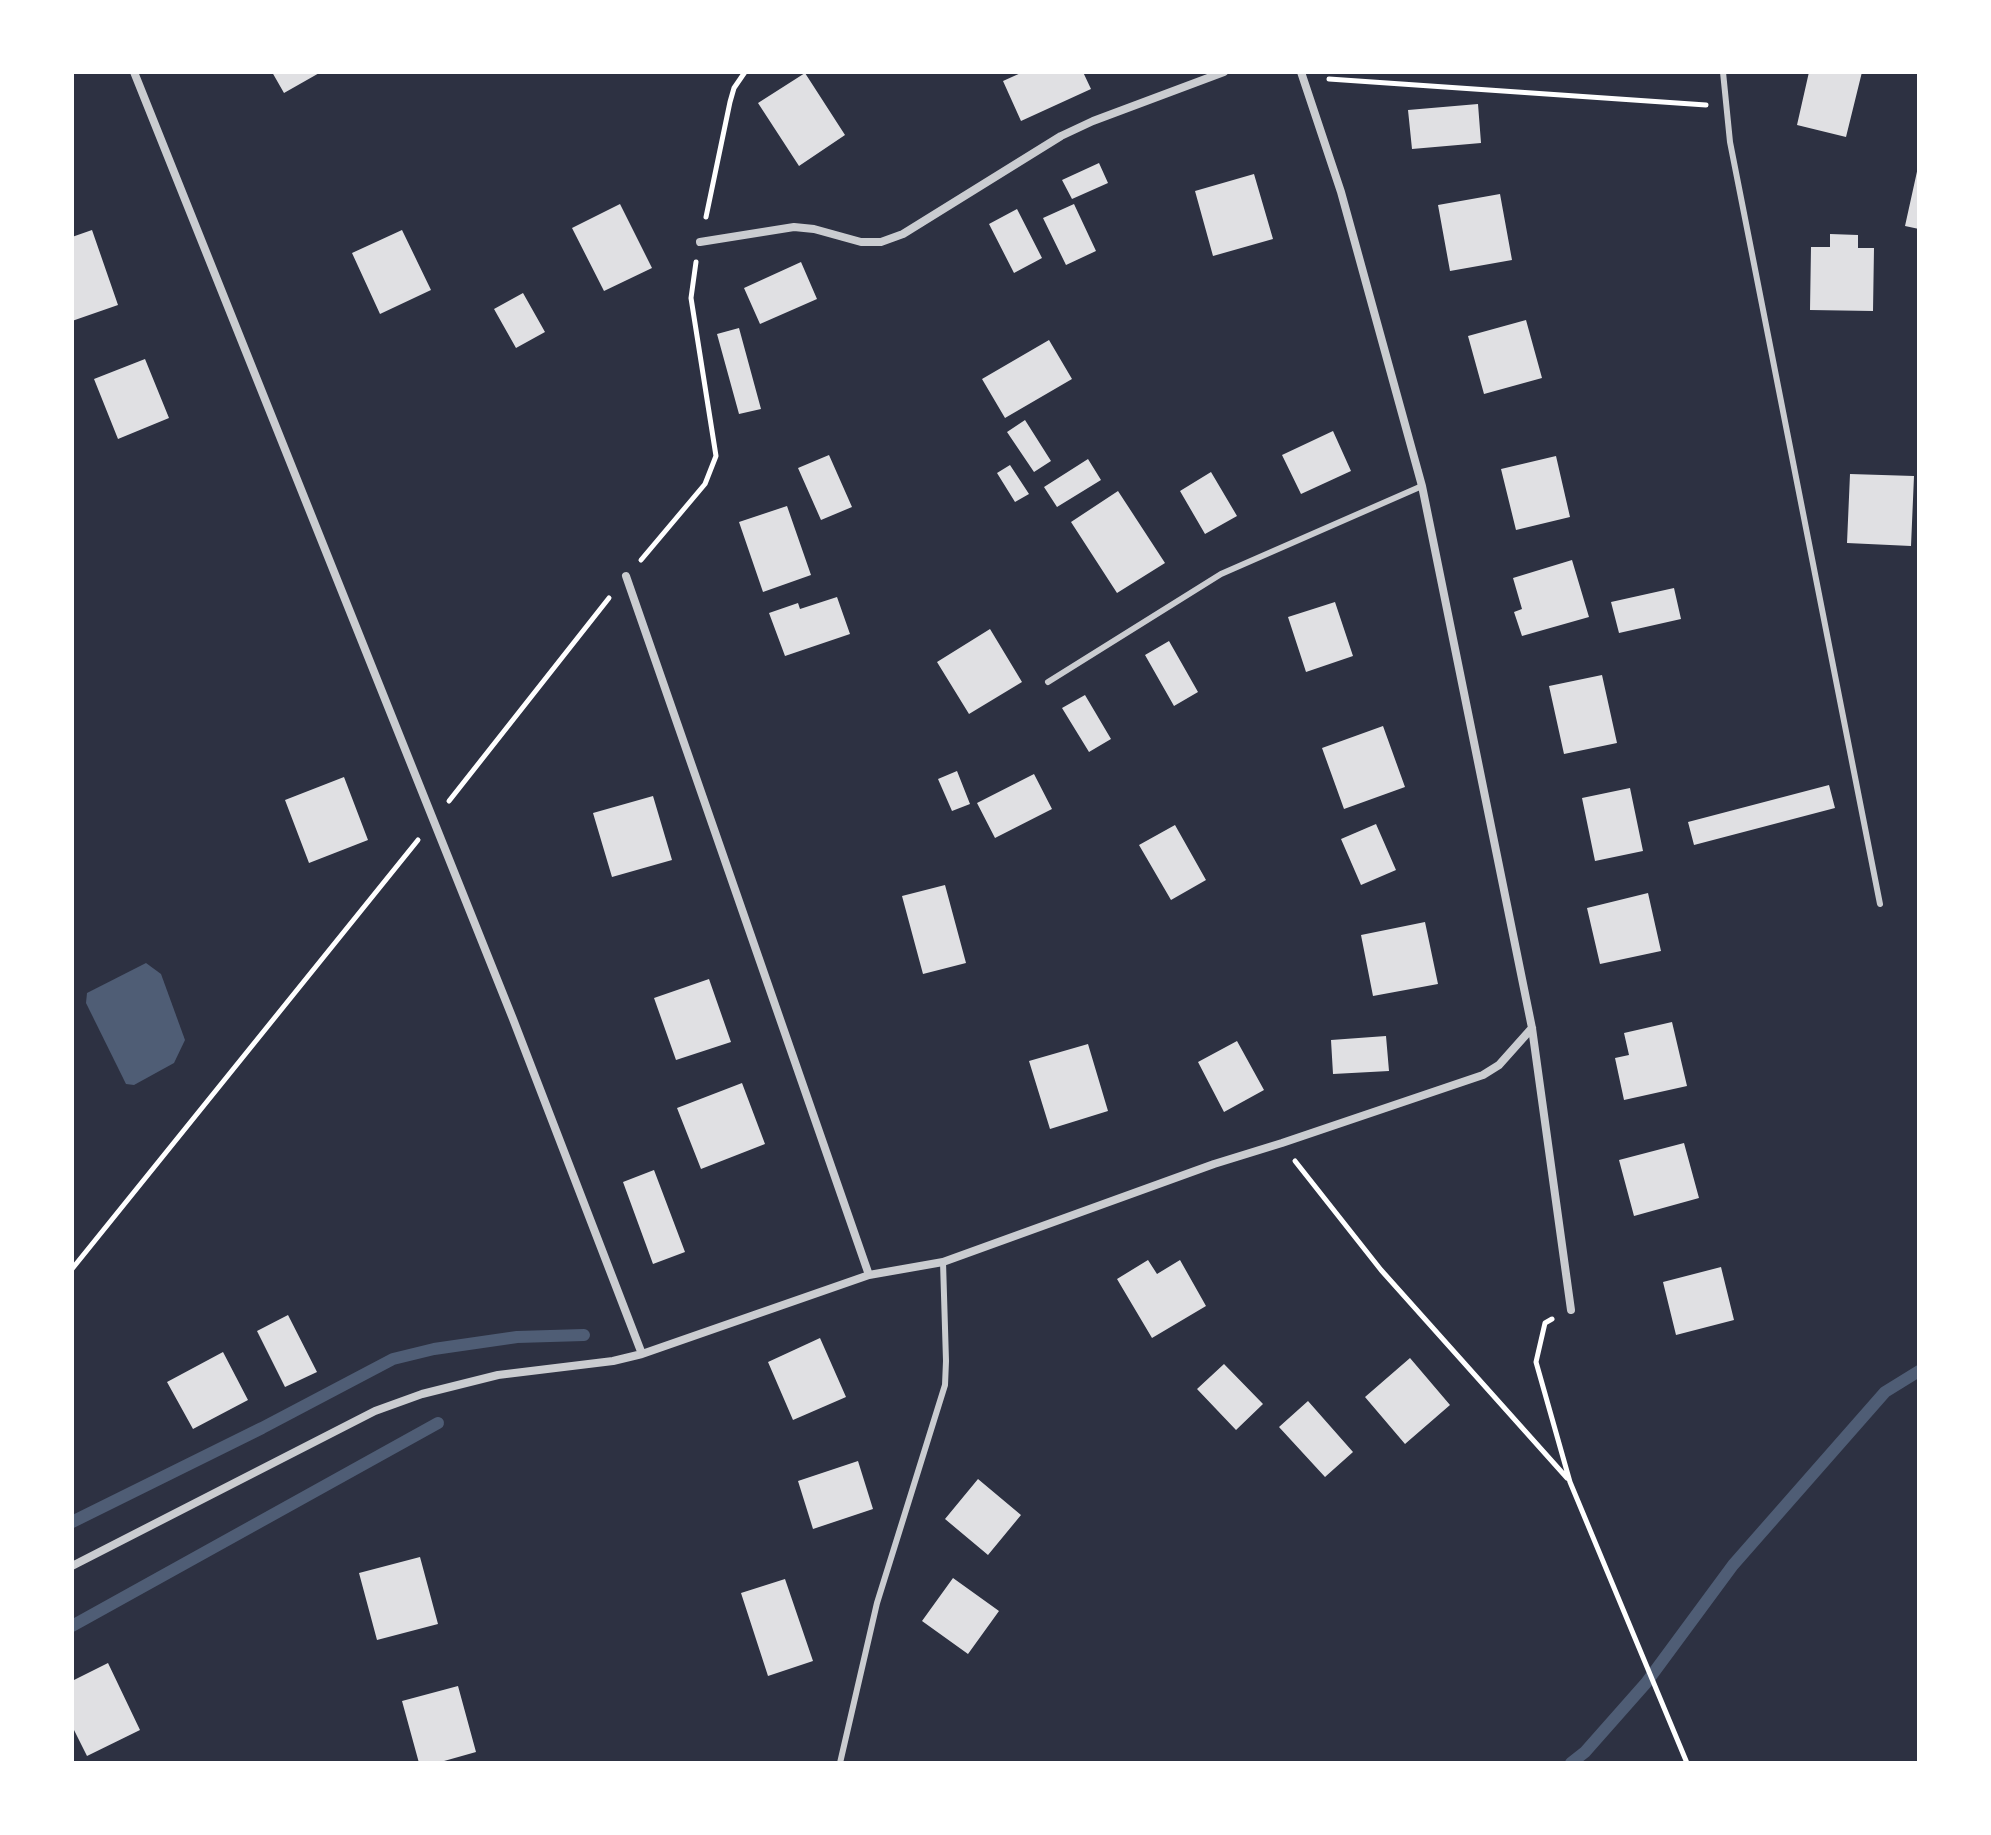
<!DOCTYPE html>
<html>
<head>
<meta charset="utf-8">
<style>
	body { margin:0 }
	#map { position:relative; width:1991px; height:1835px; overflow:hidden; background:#2d3142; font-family:"Noto Sans",sans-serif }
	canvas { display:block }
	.frame { position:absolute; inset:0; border:74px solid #fff; pointer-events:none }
</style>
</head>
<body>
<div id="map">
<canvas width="1991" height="1835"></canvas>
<div class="frame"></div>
</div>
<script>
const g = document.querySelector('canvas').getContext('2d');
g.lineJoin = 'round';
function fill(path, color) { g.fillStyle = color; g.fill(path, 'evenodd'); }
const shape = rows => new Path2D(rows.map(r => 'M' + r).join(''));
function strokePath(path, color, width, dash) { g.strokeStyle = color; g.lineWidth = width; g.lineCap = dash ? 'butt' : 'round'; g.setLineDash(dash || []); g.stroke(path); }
const water = shape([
	[146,963,161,974,185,1040,174,1063,134,1085,126,1084,86,1003,87,993]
]);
const stream = shape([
	[72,1522,262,1428,393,1359,434,1349,517,1337,584,1335],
	[72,1626,438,1423],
	[1571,1763,1585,1752,1646,1683,1733,1565,1885,1392,1919,1371]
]);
const building = shape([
	[272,72,321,72,284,93],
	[1023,72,1083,72,1091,89,1021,121,1003,81],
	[1809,72,1862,72,1846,137,1797,125],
	[805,73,845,135,799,166,758,103],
	[1478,104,1481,143,1412,149,1408,110],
	[1099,163,1108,183,1072,199,1062,180],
	[1918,167,1919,167,1919,229,1905,226],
	[1254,174,1273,239,1213,256,1195,191],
	[1500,194,1512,260,1450,271,1438,205],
	[620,204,652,268,604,291,572,228],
	[1074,204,1096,251,1066,265,1043,218],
	[1017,209,1042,258,1014,273,989,224],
	[92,230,118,305,72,321,72,237],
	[402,230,431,290,380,314,352,253],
	[1830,234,1858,235,1858,248,1874,248,1873,311,1810,310,1811,247,1830,247],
	[801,262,817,299,760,324,744,288],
	[523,293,545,332,516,348,494,309],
	[1526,320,1542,378,1484,394,1468,336],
	[739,328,761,409,739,414,717,334],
	[1049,340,1072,379,1005,418,982,379],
	[145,359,169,418,118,439,94,379],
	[1025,420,1051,461,1034,472,1007,432],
	[1333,431,1351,471,1301,494,1282,455],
	[829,455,852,507,821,520,798,468],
	[1556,456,1570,517,1516,530,1501,469],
	[1088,459,1101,480,1057,507,1044,487],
	[1010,465,1029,494,1015,502,997,473],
	[1211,472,1237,516,1205,534,1180,491],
	[1850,474,1914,476,1911,546,1847,543],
	[1118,491,1165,563,1117,593,1071,522],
	[787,506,811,575,763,592,739,522],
	[1572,560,1589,617,1522,636,1514,612,1522,609,1513,578],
	[1674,588,1681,619,1619,633,1611,602],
	[837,597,850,634,785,656,769,613,798,603,800,609],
	[1335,602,1353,656,1306,672,1288,617],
	[990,629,1022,682,969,714,937,662],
	[1169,641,1198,692,1174,706,1145,655],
	[1602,675,1617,743,1564,754,1549,686],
	[1085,695,1111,739,1089,752,1062,708],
	[1383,726,1405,787,1344,809,1322,748],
	[957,771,970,804,952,811,938,779],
	[1034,774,1052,809,995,838,977,803],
	[344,777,368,840,309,863,285,800],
	[1829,785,1835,808,1694,845,1688,822],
	[1630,788,1643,851,1595,861,1582,798],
	[653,796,672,860,612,877,593,813],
	[1376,824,1396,870,1361,885,1341,839],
	[1175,825,1206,880,1171,900,1139,845],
	[945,885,966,963,923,974,902,896],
	[1648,893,1661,951,1600,964,1587,908],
	[1425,922,1438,984,1373,996,1361,935],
	[709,979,731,1042,676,1060,654,998],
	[1672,1022,1687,1086,1624,1100,1615,1058,1629,1055,1624,1033],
	[1386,1036,1389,1071,1333,1074,1331,1040],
	[1237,1041,1264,1090,1224,1112,1198,1062],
	[1088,1044,1108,1111,1050,1129,1029,1061],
	[742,1083,765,1144,701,1169,677,1108],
	[1684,1143,1699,1198,1634,1216,1619,1160],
	[654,1170,685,1252,653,1264,623,1182],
	[1148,1260,1157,1274,1180,1260,1206,1306,1152,1338,1117,1279],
	[1721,1267,1734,1320,1676,1335,1663,1282],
	[288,1315,317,1372,285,1387,257,1331],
	[820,1338,846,1397,793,1420,768,1362],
	[223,1352,248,1400,193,1429,167,1382],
	[1410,1358,1450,1405,1405,1444,1365,1397],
	[1224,1364,1263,1404,1236,1430,1197,1389],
	[1308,1401,1353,1452,1325,1477,1279,1427],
	[858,1461,873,1509,813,1529,798,1481],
	[978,1479,1021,1515,988,1555,945,1519],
	[420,1557,438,1624,377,1640,359,1573],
	[953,1578,999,1611,968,1654,922,1621],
	[785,1579,813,1661,768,1676,741,1593],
	[108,1663,140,1730,87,1756,72,1726,72,1681],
	[458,1686,476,1752,437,1763,419,1763,402,1701]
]);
const path = shape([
	[1329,79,1706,105],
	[706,217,730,102,734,88,745,72],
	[641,560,705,484,716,456,691,298,696,262],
	[449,801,609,598],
	[1295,1161,1381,1270,1567,1478],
	[72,1269,418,840],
	[1552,1319,1545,1323,1536,1362,1570,1482,1687,1763]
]);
const service = shape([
	[1723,72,1730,142,1880,904],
	[1048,682,1221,574,1422,486],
	[840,1763,877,1603,945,1385,946,1361,943,1262]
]);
const minor = shape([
	[134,72,513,1019,642,1354],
	[1301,72,1341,192,1422,486,1532,1028,1571,1310],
	[700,242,794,227,814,229,861,242,881,242,903,234,1061,136,1093,121,1224,72],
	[626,576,869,1275],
	[72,1566,375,1411,422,1394,498,1375,613,1361,642,1354,869,1275,943,1262,1214,1164,1282,1143,1483,1075,1499,1065,1532,1028]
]);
fill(water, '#4f5d75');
strokePath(stream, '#4f5d75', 12);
fill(building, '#e0e0e3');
strokePath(path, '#fff', 5);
strokePath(service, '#caccd0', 6);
strokePath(minor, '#caccd0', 8);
</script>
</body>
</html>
